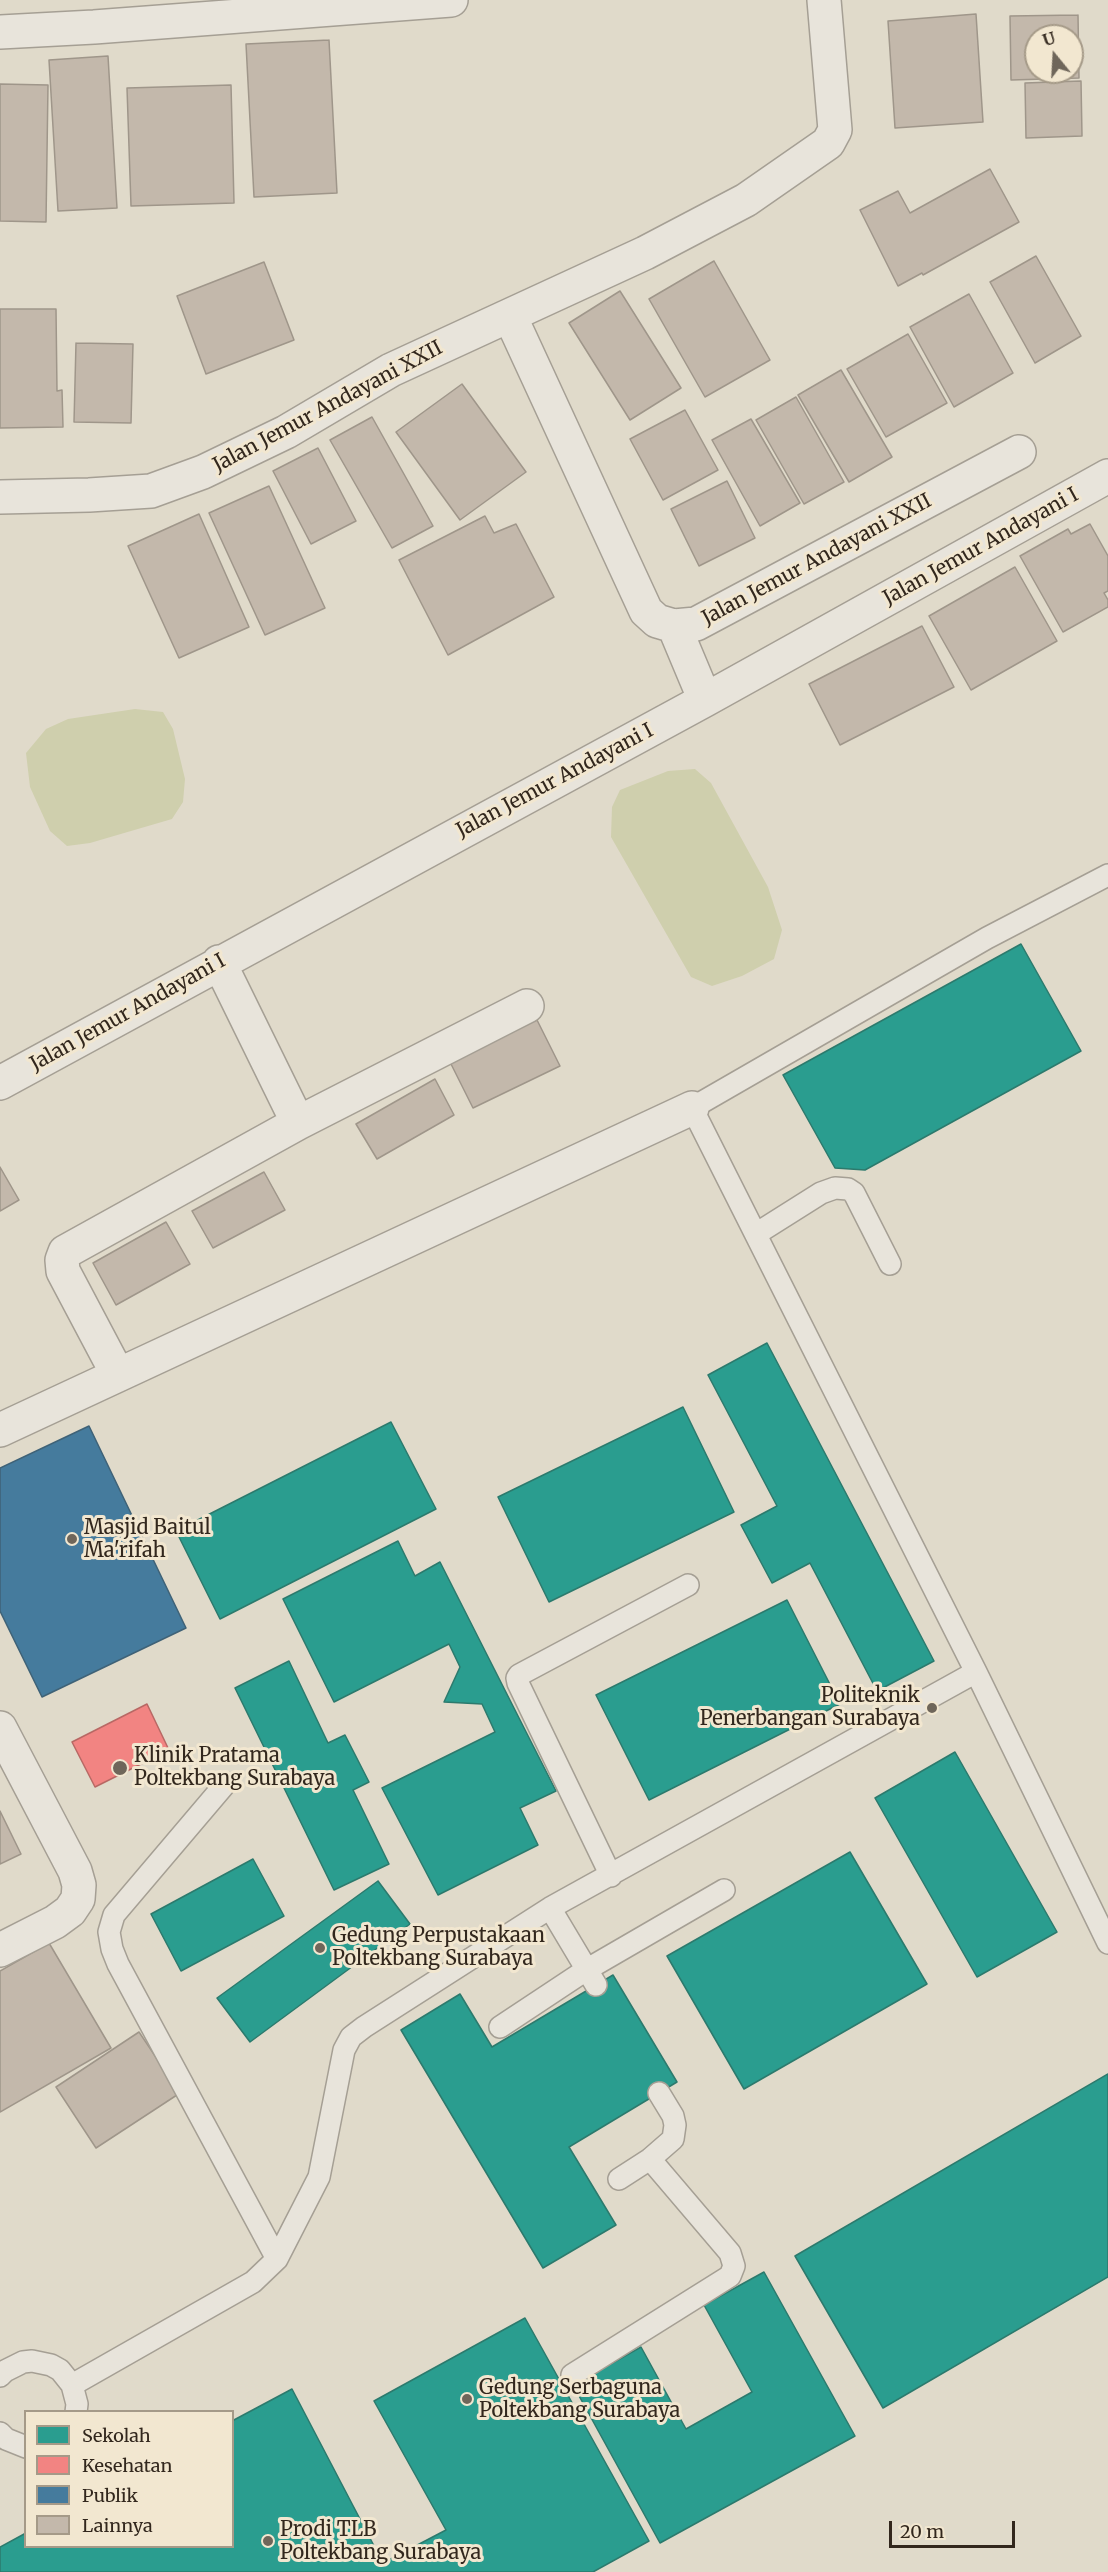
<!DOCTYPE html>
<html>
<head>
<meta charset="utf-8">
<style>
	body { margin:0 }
	#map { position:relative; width:1108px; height:2572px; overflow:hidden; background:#e0daca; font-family:Merriweather,serif }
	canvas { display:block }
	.legend { position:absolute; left:24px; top:2410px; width:210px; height:138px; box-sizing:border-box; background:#f2e7d0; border:2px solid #a59a88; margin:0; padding:8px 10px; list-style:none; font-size:18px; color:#32271d }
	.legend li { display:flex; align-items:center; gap:12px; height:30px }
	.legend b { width:30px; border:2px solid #a59a88 }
	.north { position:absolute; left:1024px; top:24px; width:60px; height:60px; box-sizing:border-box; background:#f2e7d0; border:2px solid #a59a88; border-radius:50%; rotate:342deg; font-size:16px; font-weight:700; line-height:24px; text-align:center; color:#32271d }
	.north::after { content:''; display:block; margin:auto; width:21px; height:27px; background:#6f665a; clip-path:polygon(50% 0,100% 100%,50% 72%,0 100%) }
	.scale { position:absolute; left:889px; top:2521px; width:126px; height:27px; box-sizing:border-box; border:3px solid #32271d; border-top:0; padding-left:8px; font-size:18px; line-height:21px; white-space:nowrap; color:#32271d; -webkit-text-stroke:4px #f2e7d0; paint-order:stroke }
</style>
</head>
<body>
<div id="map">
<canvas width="1108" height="2572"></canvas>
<ul class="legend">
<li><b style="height:16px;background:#2a9d8f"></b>Sekolah</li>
<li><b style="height:16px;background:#f28482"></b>Kesehatan</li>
<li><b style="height:16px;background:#457b9d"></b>Publik</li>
<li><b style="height:16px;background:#c3b8ab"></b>Lainnya</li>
</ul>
<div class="north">U</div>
<div class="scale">20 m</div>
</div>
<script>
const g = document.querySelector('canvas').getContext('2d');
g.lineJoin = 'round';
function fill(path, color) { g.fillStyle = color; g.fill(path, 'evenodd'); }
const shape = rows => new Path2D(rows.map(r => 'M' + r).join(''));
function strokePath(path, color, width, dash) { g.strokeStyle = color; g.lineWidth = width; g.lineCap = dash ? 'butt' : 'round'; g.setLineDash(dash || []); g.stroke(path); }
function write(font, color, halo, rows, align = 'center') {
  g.font = font + ' Merriweather,serif'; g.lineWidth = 6; g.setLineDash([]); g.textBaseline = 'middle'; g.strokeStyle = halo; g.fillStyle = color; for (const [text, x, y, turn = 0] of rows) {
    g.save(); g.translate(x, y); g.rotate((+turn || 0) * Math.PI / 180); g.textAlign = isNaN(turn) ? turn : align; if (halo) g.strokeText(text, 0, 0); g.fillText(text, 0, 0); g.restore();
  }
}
const green = shape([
	[135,709,163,712,173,729,185,779,183,802,172,819,90,843,67,846,50,831,30,787,26,753,46,729,68,719],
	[695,769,711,783,768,887,782,930,774,959,742,976,712,986,691,977,611,837,612,807,620,790,668,771]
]);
const schools = shape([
	[1021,944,1081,1051,865,1170,835,1168,783,1075,1021,944],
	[767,1343,934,1661,877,1691,810,1563,772,1583,741,1525,777,1506,708,1375,767,1343],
	[683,1407,734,1512,549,1602,498,1497,683,1407],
	[391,1422,436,1509,220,1619,176,1531,391,1422],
	[398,1541,415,1576,440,1562,556,1791,520,1808,538,1845,438,1895,382,1788,495,1732,482,1704,444,1702,460,1667,449,1644,334,1702,283,1599,398,1541],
	[787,1600,840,1704,649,1800,596,1695,787,1600],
	[289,1661,328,1743,345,1735,369,1782,353,1790,389,1864,334,1890,235,1688,289,1661],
	[955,1752,1057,1932,977,1977,875,1798,955,1752],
	[850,1852,927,1984,744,2089,667,1956,850,1852],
	[253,1859,284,1916,181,1971,151,1914,253,1859],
	[378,1881,410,1924,250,2042,217,1998,378,1881],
	[613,1975,677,2082,569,2147,616,2225,543,2268,401,2030,460,1994,492,2047,613,1975],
	[1108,2074,1108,2277,883,2408,795,2256,1108,2074],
	[764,2272,855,2436,660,2543,573,2385,641,2347,686,2429,752,2392,704,2305,764,2272],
	[525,2318,649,2541,593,2572,0,2572,0,2547,26,2533,26,2546,232,2546,232,2421,292,2389,383,2563,446,2530,374,2401,525,2318]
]);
const health = shape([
	[147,1704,169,1750,95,1787,72,1742,147,1704]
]);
const public = shape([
	[89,1426,186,1628,42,1697,0,1611,0,1468,89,1426]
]);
const building = shape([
	[976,14,983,122,895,128,888,21,976,14],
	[1078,15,1079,78,1011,80,1010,16,1078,15],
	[1036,36,1072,36,1072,72,1036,72,1036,36],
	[329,40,337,193,254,197,246,44,329,40],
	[108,56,117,208,58,211,49,60,108,56],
	[1081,81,1082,136,1026,138,1025,83,1081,81],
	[0,84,48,85,46,222,0,221,0,84],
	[231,85,234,203,131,206,127,88,231,85],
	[990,169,1019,222,923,275,922,273,898,286,860,210,898,191,910,213,990,169],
	[1036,256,1081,336,1035,363,990,282,1036,256],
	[714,261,770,360,705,397,649,299,714,261],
	[264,262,294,340,206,374,177,296,264,262],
	[620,291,681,388,630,420,569,323,620,291],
	[969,294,1013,373,954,407,910,327,969,294],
	[0,309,56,309,57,391,62,390,63,427,0,428,0,309],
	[908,334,947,403,886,437,847,369,908,334],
	[76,343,133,344,131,423,74,422,76,343],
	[841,370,892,457,849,482,798,395,841,370],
	[462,384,526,472,460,520,396,432,462,384],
	[796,397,844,482,804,504,756,420,796,397],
	[685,410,718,470,663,500,630,439,685,410],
	[372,417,433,526,392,548,330,440,372,417],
	[751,419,800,503,760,526,712,440,751,419],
	[318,448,356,521,311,544,273,471,318,448],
	[727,481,755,538,699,566,671,509,727,481],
	[269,486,325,608,265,635,209,513,269,486],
	[199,514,249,627,179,658,128,546,199,514],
	[485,516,494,533,516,524,554,597,448,655,399,560,485,516],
	[1090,524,1108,556,1108,591,1104,593,1108,600,1108,607,1063,632,1020,556,1068,529,1071,534,1090,524],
	[1015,567,1057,641,971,690,929,616,1015,567],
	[922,626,954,687,840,745,809,684,922,626],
	[537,1020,560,1066,473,1108,450,1062,537,1020],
	[435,1079,454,1115,377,1159,356,1124,435,1079],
	[0,1167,19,1200,0,1211,0,1167],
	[264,1172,285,1210,213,1248,192,1211,264,1172],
	[166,1222,190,1264,116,1305,93,1263,166,1222],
	[0,1811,21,1854,0,1864,0,1811],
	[49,1943,111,2048,0,2112,0,1971,49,1943],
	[139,2032,180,2093,96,2148,56,2087,139,2032]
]);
const service = shape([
	[1108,875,987,938,692,1108,976,1672,1108,1943],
	[756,1234,821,1193,835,1188,848,1189,854,1193,890,1264],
	[226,1783,114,1915,109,1932,112,1949,118,1964,277,2259],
	[611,1876,518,1683,517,1678,519,1675,688,1585],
	[550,1908,596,1985],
	[500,2027,586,1970,724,1890],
	[619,2179,650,2159,673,2139,675,2125,673,2116,659,2093],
	[572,2375,730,2276,734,2266,730,2253,650,2159],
	[0,2376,5,2371,23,2362,32,2361,51,2365,60,2370,72,2385,77,2404,76,2412],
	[72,2385,253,2282,277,2259,319,2177,344,2050,351,2037,364,2027,550,1908,976,1672],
	[0,2433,6,2439,26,2447]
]);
const minor = shape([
	[0,32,94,27,451,0],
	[510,316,646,611,657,621,674,626,696,624,1019,452],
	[0,497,89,495,151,491,203,472,286,432,391,370,645,253,746,200,828,143,835,130,824,0],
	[674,626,705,700],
	[0,1083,705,700,1108,476],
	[298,1123,527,1006],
	[118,1375,63,1271,62,1260,65,1252,298,1123,219,962],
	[0,1430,692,1108],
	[0,1728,75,1871,79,1885,78,1899,70,1911,55,1922,0,1950]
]);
const markers = [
	[72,1539,6,"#6f665a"],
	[932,1708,6,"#6f665a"],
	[120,1768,8,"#6f665a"],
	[320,1948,6,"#6f665a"],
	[467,2399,6,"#6f665a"],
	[268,2541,6,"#6f665a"]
];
const streetNames = [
	["Jalan Jemur Andayani XXII",328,407,-28],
	["Jalan Jemur Andayani I",981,547,-29],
	["Jalan Jemur Andayani XXII",817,560,-28],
	["Jalan Jemur Andayani I",555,781,-28],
	["Jalan Jemur Andayani I",128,1013,-29]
];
const poiNames = [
	["Masjid Baitul",84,1528],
	["Ma'rifah",84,1551],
	["Politeknik",920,1696,"right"],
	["Penerbangan Surabaya",920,1719,"right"],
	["Klinik Pratama",134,1756],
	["Poltekbang Surabaya",134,1779],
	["Gedung Perpustakaan",332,1936],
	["Poltekbang Surabaya",332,1959],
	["Gedung Serbaguna",479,2388],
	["Poltekbang Surabaya",479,2411],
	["Prodi TLB",280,2530],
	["Poltekbang Surabaya",280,2553]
];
fill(green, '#cfcfad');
fill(schools, '#2a9d8f');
strokePath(schools, '#2c7a6d', 1.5);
fill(health, '#f28482');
strokePath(health, '#b86864', 1.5);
fill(public, '#457b9d');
strokePath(public, '#3f6277', 1.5);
fill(building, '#c3b8ab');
strokePath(building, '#9f968a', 1.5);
strokePath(service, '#a59f94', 24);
strokePath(minor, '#a59f94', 36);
strokePath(service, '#e8e4db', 21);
strokePath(minor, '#e8e4db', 33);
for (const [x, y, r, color] of markers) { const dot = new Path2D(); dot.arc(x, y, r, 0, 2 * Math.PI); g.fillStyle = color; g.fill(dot); strokePath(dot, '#f2e7d0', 2); }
write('20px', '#32271d', '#f2e7d0', streetNames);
write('20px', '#32271d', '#f2e7d0', poiNames, 'left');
</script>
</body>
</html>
